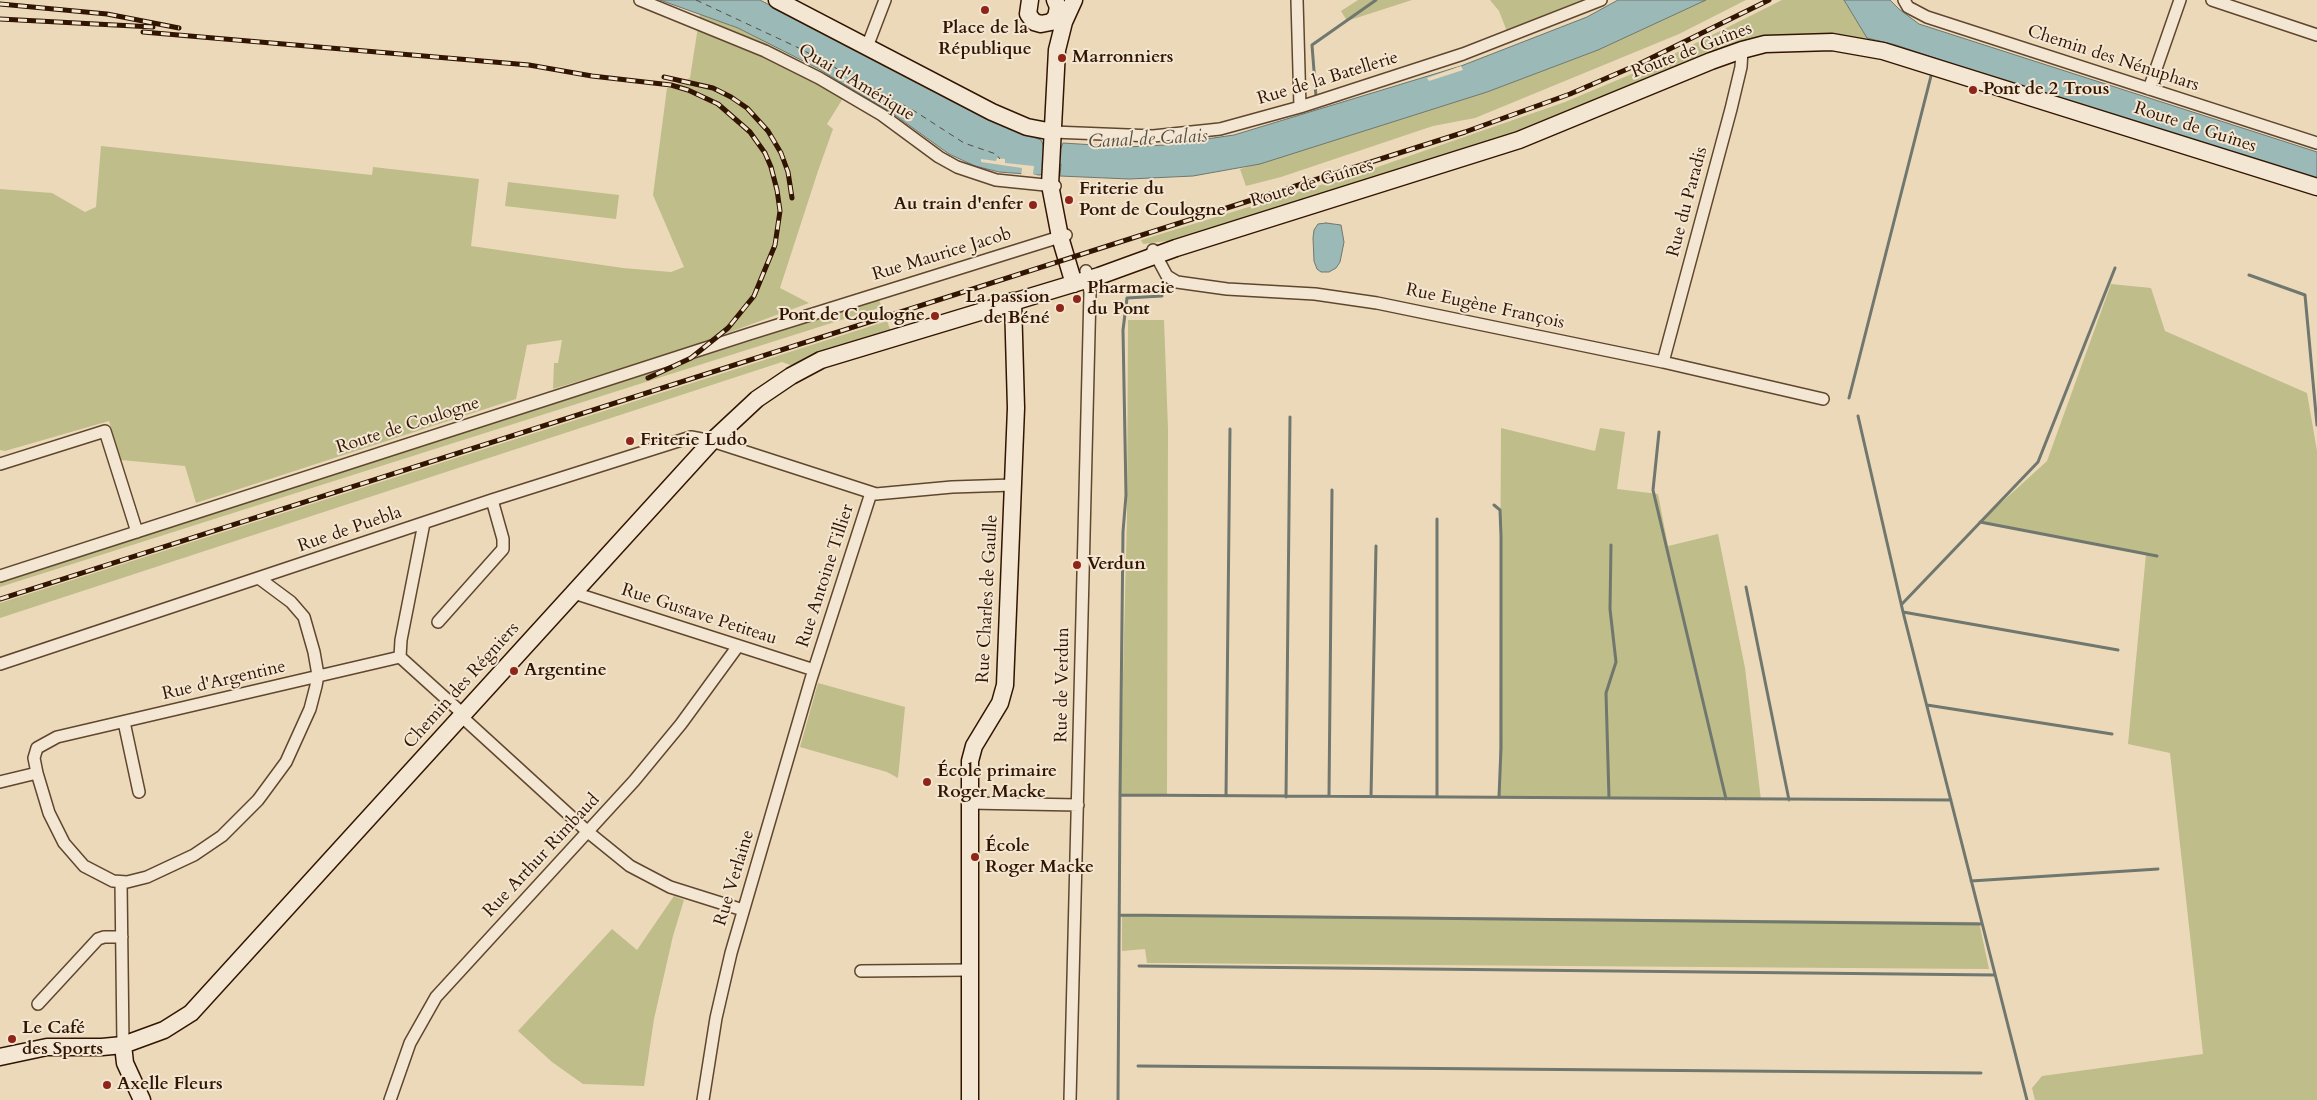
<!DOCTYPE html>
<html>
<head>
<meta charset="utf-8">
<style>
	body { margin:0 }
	canvas { display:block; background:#ecd9b9 }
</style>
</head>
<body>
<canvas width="2317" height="1100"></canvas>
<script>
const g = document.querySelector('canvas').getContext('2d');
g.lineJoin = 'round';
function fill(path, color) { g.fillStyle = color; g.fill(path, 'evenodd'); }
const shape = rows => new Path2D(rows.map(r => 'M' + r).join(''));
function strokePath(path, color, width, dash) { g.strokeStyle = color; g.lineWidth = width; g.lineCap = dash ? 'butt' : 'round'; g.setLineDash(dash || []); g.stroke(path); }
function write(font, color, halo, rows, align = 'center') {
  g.font = font + ' Cardo,serif'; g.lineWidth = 4; g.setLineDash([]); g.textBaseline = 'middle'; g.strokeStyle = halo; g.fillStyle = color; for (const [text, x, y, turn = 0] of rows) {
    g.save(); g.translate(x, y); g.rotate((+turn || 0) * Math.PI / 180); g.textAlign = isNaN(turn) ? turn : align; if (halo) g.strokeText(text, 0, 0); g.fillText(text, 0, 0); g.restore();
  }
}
const green = shape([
	[1358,0,1412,0,1347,21,1341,11],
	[1490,0,1592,0,1508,34,1499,11],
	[1706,0,1746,0,1679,34,1475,118,1433,126,1281,177,1246,186,1240,169,1487,92,1598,50],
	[1782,0,1844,0,1867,38,1932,57,1928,59,1855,37,1822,34,1776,37,1563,118,1418,167,1175,240,1143,244,1141,240,1366,171,1565,102,1646,68],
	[700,14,738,28,850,87,827,124,833,129,818,171,780,288,809,303,684,349,553,389,554,363,558,363,562,340,527,345,516,399,196,503,185,466,121,460,109,421,5,451,0,450,0,189,52,193,85,212,96,207,101,146,372,175,373,167,479,179,471,246,623,268,671,272,684,267,653,195,667,88,690,78],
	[508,182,619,195,616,219,505,206],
	[2111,284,2151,288,2165,331,2307,393,2317,451,2317,1100,2035,1100,2032,1088,2042,1076,2203,1054,2170,753,2128,744,2146,554,1980,522,2047,461],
	[879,300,882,307,0,587,0,581],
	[1128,320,1164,320,1168,429,1167,795,1120,795,1127,518],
	[887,321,891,332,793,366,782,362,0,618,0,603],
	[1501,428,1595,451,1600,428,1625,432,1617,489,1658,494,1668,546,1718,534,1745,668,1761,800,1499,797],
	[818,683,905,707,898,778,887,772,800,747],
	[674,896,684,900,673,936,654,1019,644,1086,583,1084,552,1062,518,1031,612,929,637,950],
	[1122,914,1979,922,1989,969,1147,963,1145,949,1122,951]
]);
const water = shape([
	[660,0,760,0,979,115,1041,140,1045,149,1060,150,1063,143,1127,147,1165,145,1234,135,1461,66,1587,17,1618,0,1706,0,1598,50,1487,92,1260,164,1193,176,1129,179,1060,176,1061,164,1043,164,1042,174,1040,175,999,172,975,166,949,154,892,113,817,68,738,28,660,0],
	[1844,0,1890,0,1899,9,1919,24,2317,152,2317,179,2013,84,1896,45,1867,38,1844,0],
	[1326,223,1341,225,1344,242,1340,262,1336,268,1329,272,1321,272,1317,269,1314,261,1313,238,1314,230,1318,224,1326,223]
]);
const pier = shape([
	[1461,66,1463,70,1429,81,1427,78],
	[997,158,1005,159,1005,163,1034,166,1033,174,1037,175,1037,177,1021,176,1022,168,981,162,981,159,996,161]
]);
const stream = shape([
	[1316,97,1312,45,1376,0],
	[2249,275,2305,295,2317,425],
	[1162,296,1127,298,1123,330,1126,495,1123,532,1120,795,1951,800],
	[1849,398,1931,76],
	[1858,416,1903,612,2027,1100],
	[1659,432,1653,490,1726,799],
	[1494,505,1500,510,1501,536,1501,748,1499,797],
	[1437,519,1437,797],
	[1980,522,2157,556],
	[1746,587,1789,800],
	[1902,604,2038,462,2115,268],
	[1903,612,2118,650],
	[1927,705,2112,734],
	[1329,795,1332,490],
	[1226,796,1230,429],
	[1371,796,1376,546],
	[1286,797,1290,417],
	[1609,798,1606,693,1616,662,1610,609,1611,545],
	[1971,881,2158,869],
	[1120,915,1982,924],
	[1139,966,1995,975],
	[1138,1066,1981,1073],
	[1118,1100,1120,795]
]);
const ferry = shape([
	[696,0,801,49,916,112,964,143,996,154,1000,159]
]);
const street = shape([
	[640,0,765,51,819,78,882,115,939,157,957,167,996,180,1055,186],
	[1297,0,1300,107],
	[1904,0,1908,7,1927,17,2317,143],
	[2212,0,2317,35],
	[867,47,885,0],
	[2149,89,2180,0],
	[1053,132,1153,136,1220,129,1300,107,1463,54,1601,0],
	[1153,250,1167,276,1177,282,1227,289,1315,294,1377,303,1663,362,1823,399],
	[1663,362,1731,109,1741,67,1742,50],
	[0,464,105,431,137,532],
	[0,576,749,334,1066,235],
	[574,593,814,670],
	[438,622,503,549,503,539,492,500],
	[400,657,401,640,424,523],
	[400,657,463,714],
	[0,664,492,500,691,437,712,441,876,494,952,487,1013,485],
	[461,716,588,832,630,866,670,887,743,910],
	[124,722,139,792],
	[37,773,49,813,64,843,84,866,113,881,127,882,147,877,194,855,222,836,258,800,286,762,310,709,316,686,318,675,314,652,304,617,291,602,260,579],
	[0,782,37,773,34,758,37,748,57,737,400,657],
	[969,803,1078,805],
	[121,882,123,1045],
	[861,971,969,970],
	[38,1004,98,939,104,937,122,937],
	[390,1100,410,1043,436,997,634,781,681,724,738,646],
	[703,1100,716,1018,731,953,811,679,871,493],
	[1070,1100,1090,292,1086,271]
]);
const secondary = shape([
	[777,0,992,112,1027,127,1053,132],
	[1030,0,1028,14,1034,22,1041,24,1051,22,1056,17,1058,7,1055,0],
	[1074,0,1064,22,1057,50,1050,185,1060,237,1074,284],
	[123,1045,125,1063,142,1100],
	[0,1057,47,1047,102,1047,123,1045,164,1030,191,1013,712,441,757,399,791,376,821,360,1099,276,1176,248,1519,140,1711,61,1742,50,1765,44,1832,42,1883,51,2317,187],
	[970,1100,970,761,974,746,1000,703,1005,685,1016,408,1013,301]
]);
const rail = shape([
	[0,4,107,14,179,28],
	[0,19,153,27],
	[143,32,529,65,592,76,671,85,688,90,718,104,750,132,765,153,771,167,777,190,780,211,775,245,754,296,728,328,691,358,648,378],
	[664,77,713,88,731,97,747,108,768,131,781,153,788,172,792,198],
	[0,599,1465,132,1570,94,1639,64,1769,0]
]);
const markers = [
	[985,10,5,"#8f2418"],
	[1062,58,5,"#8f2418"],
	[1973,90,5,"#8f2418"],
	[1069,200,5,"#8f2418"],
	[1033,205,5,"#8f2418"],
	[1077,299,5,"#8f2418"],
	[1060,308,5,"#8f2418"],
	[935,316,5,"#8f2418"],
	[630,441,5,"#8f2418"],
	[1077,565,5,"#8f2418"],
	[514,671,5,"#8f2418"],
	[927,782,5,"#8f2418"],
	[975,857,5,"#8f2418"],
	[12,1039,5,"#8f2418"],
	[107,1085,5,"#8f2418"]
];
const poiNames = [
	["Place de la",985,29,"center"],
	["République",985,50,"center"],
	["Marronniers",1072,58],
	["Pont de 2 Trous",1983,90],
	["Friterie du",1079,190],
	["Pont de Coulogne",1079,211],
	["Au train d'enfer",1023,205,"right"],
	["Pharmacie",1087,289],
	["du Pont",1087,310],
	["La passion",1050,298,"right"],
	["de Béné",1050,319,"right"],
	["Pont de Coulogne",925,316,"right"],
	["Friterie Ludo",640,441],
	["Verdun",1087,565],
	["Argentine",524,671],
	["École primaire",937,772],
	["Roger Macke",937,793],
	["École",985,847],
	["Roger Macke",985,868],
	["Le Café",22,1029],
	["des Sports",22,1050],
	["Axelle Fleurs",117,1085]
];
const streetNames = [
	["Route de Guînes",1692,51,-21],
	["Chemin des Nénuphars",2113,59,18],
	["Rue de la Batellerie",1328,79,-17],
	["Quai d'Amérique",856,83,31],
	["Route de Guînes",2195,128,18],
	["Route de Guînes",1312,184,-17],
	["Rue du Paradis",1688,202,-75],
	["Rue Maurice Jacob",942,255,-17],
	["Rue Eugène François",1485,307,12],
	["Route de Coulogne",408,426,-18],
	["Rue de Puebla",350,530,-19],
	["Rue Antoine Tillier",826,576,-72],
	["Rue Charles de Gaulle",988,599,-87],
	["Rue Gustave Petiteau",699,615,18],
	["Rue d'Argentine",224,681,-13],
	["Rue de Verdun",1063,685,-89],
	["Chemin des Régniers",462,686,-48],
	["Rue Arthur Rimbaud",542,856,-47],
	["Rue Verlaine",735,878,-73]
];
const waterNames = [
	["Canal de Calais",1148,140,-3]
];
fill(green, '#bfbd8a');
fill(water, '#9ab9b7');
strokePath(water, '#70776e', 1);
fill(pier, '#ecd9b9');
strokePath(stream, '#70776e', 3);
strokePath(ferry, '#564e40', 1, [6, 5]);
strokePath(street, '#60462e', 14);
strokePath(secondary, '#321500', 19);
strokePath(street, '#f3e6d2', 11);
strokePath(secondary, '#f3e6d2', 16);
strokePath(rail, '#321500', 5);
strokePath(rail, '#f3e6d2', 3, [9]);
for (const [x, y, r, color] of markers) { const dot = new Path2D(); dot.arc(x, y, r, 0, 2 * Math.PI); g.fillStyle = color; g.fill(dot); strokePath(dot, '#f3e6d2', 2); }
write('bold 18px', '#321500', '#f3e6d2', poiNames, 'left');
write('18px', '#321500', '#f3e6d2', streetNames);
write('italic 19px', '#564e40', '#f3e6d2', waterNames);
</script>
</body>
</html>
